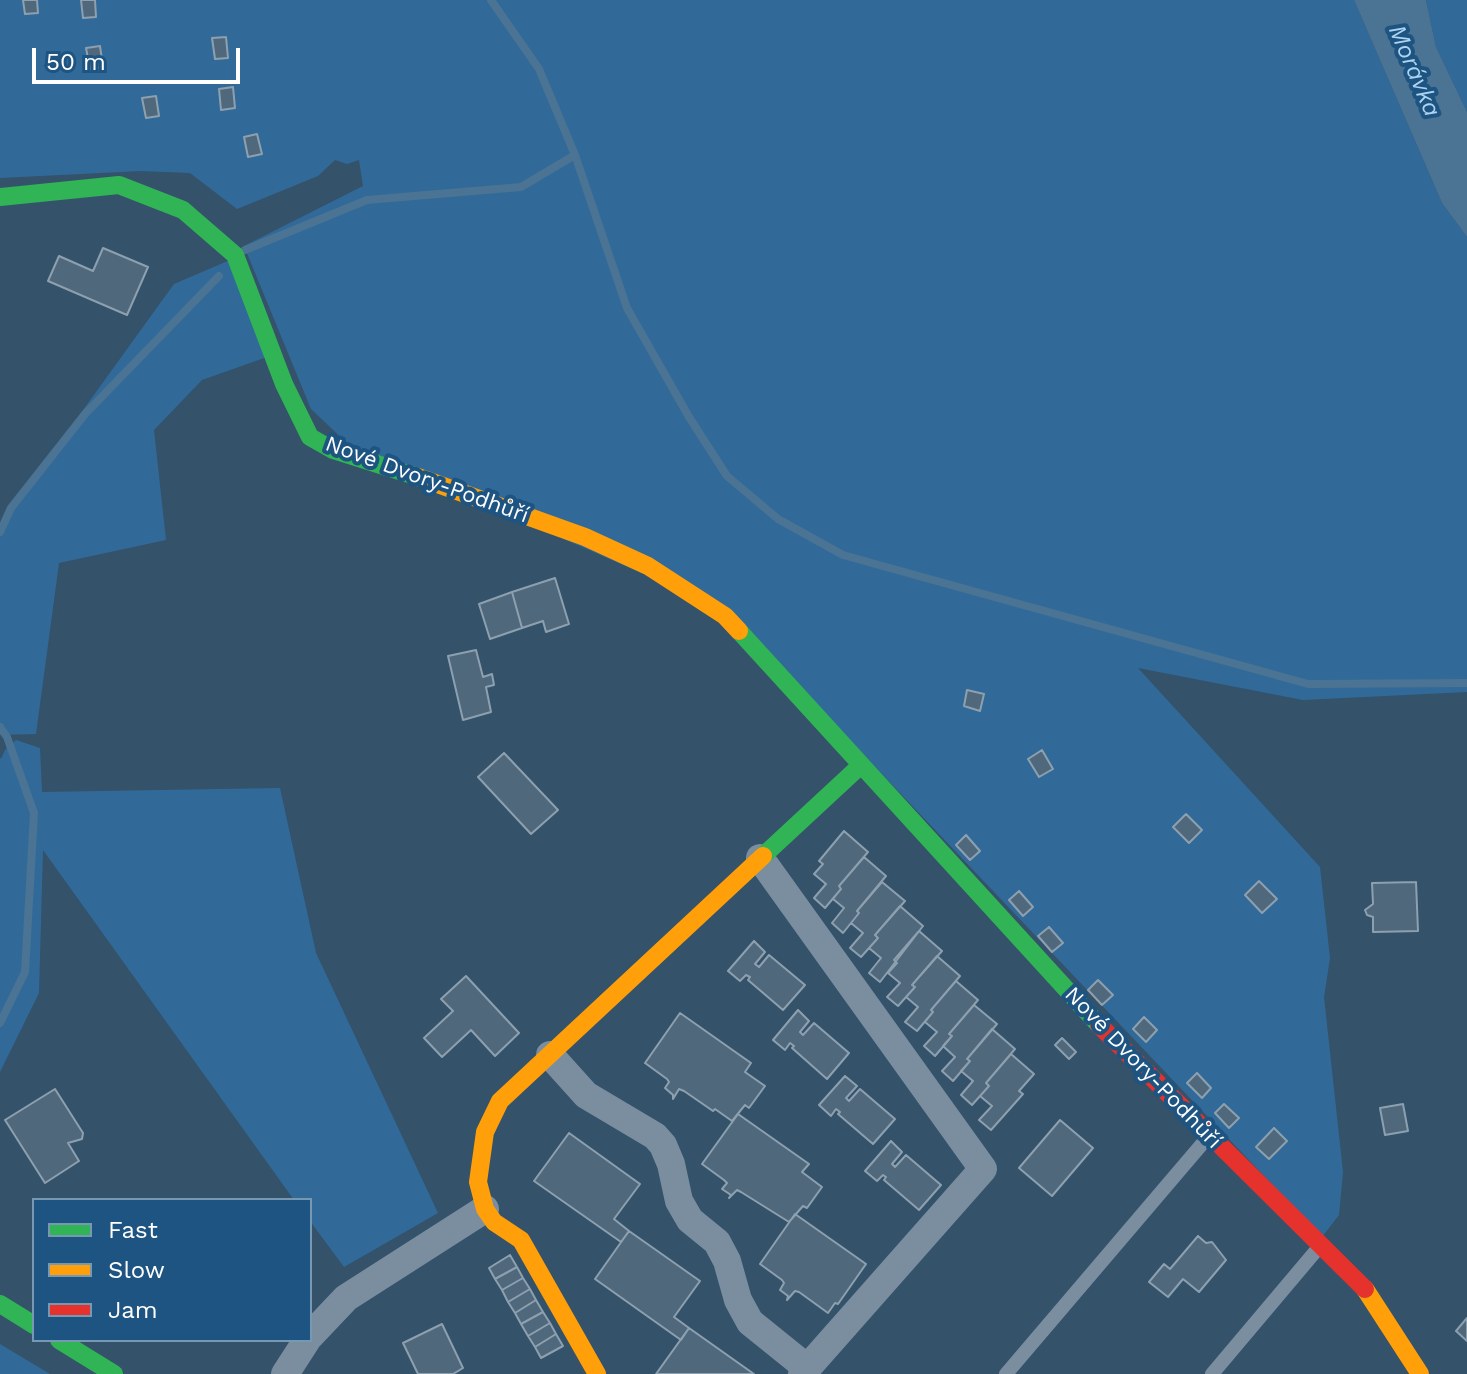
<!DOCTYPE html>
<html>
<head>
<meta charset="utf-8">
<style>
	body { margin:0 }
	#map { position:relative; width:1467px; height:1374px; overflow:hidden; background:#34526a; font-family:"Work Sans",sans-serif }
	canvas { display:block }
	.legend { position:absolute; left:32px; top:1198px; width:280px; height:144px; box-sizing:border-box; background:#1d5481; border:2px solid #7798b3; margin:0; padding:10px 14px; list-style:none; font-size:24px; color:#fff }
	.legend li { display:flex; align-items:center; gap:16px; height:40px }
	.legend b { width:40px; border:2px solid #7798b3 }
	.scale { position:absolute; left:32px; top:48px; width:208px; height:36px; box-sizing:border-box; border:4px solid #fff; border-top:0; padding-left:10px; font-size:24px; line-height:28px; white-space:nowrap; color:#fff; -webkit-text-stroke:6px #1d5481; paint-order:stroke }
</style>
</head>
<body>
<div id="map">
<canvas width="1467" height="1374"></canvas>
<ul class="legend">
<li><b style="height:10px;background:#30b455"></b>Fast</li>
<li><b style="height:10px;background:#ff9f0a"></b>Slow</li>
<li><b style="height:10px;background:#e5322d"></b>Jam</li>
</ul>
<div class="scale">50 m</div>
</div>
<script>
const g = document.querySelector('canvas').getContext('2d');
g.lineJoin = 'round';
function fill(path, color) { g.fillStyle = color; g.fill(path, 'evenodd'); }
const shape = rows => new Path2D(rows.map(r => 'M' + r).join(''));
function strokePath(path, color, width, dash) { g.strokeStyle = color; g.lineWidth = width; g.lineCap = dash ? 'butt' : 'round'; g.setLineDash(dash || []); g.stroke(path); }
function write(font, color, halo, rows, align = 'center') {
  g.font = font + ' "Work Sans",sans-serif'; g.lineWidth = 8; g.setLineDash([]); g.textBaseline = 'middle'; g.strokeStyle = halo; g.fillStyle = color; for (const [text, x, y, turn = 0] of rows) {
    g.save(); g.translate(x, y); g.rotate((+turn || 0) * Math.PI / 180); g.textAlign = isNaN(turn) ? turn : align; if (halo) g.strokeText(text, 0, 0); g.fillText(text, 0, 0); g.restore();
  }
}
const green = shape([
	[0,0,1354,0,1442,203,1467,237,1467,692,1303,700,1138,668,1320,867,1330,958,1324,997,1343,1172,1339,1215,1322,1237,726,610,349,445,311,409,244,246,363,186,359,160,347,164,335,160,318,176,237,209,190,173,141,171,0,178],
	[1426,0,1467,0,1467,112,1436,47],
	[230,260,267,357,202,380,154,430,166,540,59,563,36,734,0,735,0,525,174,284],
	[16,740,40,748,42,792,280,788,316,953,438,1213,344,1267,310,1221,310,1200,294,1200,43,850,39,993,0,1072,0,757,1,759,5,750],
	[0,1344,50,1374,0,1374]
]);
const water = shape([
	[1354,0,1426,0,1436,47,1467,112,1467,237,1442,203]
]);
const stream = shape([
	[491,0,539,69,575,155,627,308,689,417,727,476,778,519,843,555,1308,684,1467,683],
	[245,250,367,200,521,187,575,155],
	[0,532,11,508,85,414,219,276],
	[0,727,7,737,34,813,25,972,0,1023]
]);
const building = shape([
	[23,0,37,0,38,13,25,14,23,0],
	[81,0,95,0,96,17,83,18,81,0],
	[226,37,228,58,215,59,212,38,226,37],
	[100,46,103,67,90,69,86,48,100,46],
	[233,87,235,108,221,110,219,89,233,87],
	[156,96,159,116,146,118,142,98,156,96],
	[257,134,262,154,248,157,244,137,257,134],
	[103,248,148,267,127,315,48,281,59,256,93,271,103,248],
	[555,578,569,624,546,632,543,621,522,628,512,592,555,578],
	[512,592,522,628,490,639,479,604,512,592],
	[476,650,483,677,492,674,494,685,486,687,491,712,463,720,448,656,476,650],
	[967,690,984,694,980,711,964,706,967,690],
	[1042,750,1053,769,1039,777,1028,759,1042,750],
	[504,753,558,810,531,834,478,777,504,753],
	[1186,814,1202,830,1189,843,1173,827,1186,814],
	[844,831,868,852,839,886,841,889,825,908,814,898,826,884,814,874,823,864,819,861,844,831],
	[966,835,980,851,970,860,956,845,966,835],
	[864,857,886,876,857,911,859,913,843,933,832,923,844,908,833,899,841,889,839,886,864,857],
	[1259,881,1277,899,1262,913,1245,895,1259,881],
	[882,882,905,901,875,935,878,938,861,957,850,948,863,933,851,923,859,913,857,911,882,882],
	[1416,882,1418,931,1373,932,1373,917,1367,915,1365,910,1373,904,1372,883,1416,882],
	[1019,891,1033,907,1023,916,1009,900,1019,891],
	[900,906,923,926,880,982,869,973,881,958,869,948,878,938,875,935,900,906],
	[1049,927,1063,943,1052,952,1038,936,1049,927],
	[919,931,942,951,912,985,915,987,898,1006,887,997,900,983,888,973,897,963,894,960,919,931],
	[754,941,765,952,755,964,759,967,769,955,805,985,783,1010,748,980,750,977,746,975,740,981,728,971,754,941],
	[937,956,960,976,931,1010,933,1012,917,1031,905,1022,918,1007,906,997,915,987,912,985,937,956],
	[466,976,519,1033,495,1056,471,1030,442,1057,424,1038,453,1011,441,999,466,976],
	[1098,980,1113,995,1102,1005,1088,990,1098,980],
	[956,981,978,1000,949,1034,952,1036,935,1056,924,1046,937,1032,925,1022,933,1012,931,1010,956,981],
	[974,1005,997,1024,967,1059,970,1061,953,1081,942,1071,955,1057,943,1046,952,1036,949,1034,974,1005],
	[798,1010,809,1021,800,1032,803,1035,814,1023,849,1053,827,1079,792,1048,794,1046,790,1043,785,1050,773,1040,798,1010],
	[680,1013,751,1063,745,1072,765,1086,749,1108,745,1105,732,1121,715,1109,713,1111,684,1091,679,1089,673,1099,673,1095,665,1088,669,1082,667,1079,645,1063,680,1013],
	[1144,1017,1157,1030,1146,1042,1133,1029,1144,1017],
	[992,1029,1015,1049,986,1083,989,1086,972,1105,961,1095,973,1081,961,1071,970,1061,967,1059,992,1029],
	[1062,1038,1076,1052,1069,1059,1055,1045,1062,1038],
	[1011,1054,1034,1074,1019,1091,1023,1094,991,1130,979,1120,992,1106,980,1096,989,1086,986,1083,1011,1054],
	[1197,1073,1211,1088,1202,1098,1187,1083,1197,1073],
	[845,1076,857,1086,846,1098,849,1101,860,1089,895,1119,873,1144,838,1114,840,1112,836,1109,831,1116,819,1105,845,1076],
	[55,1089,83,1133,82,1139,68,1143,79,1161,45,1183,5,1120,55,1089],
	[1224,1104,1239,1118,1229,1128,1215,1113,1224,1104],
	[1403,1104,1408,1131,1385,1135,1380,1108,1403,1104],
	[738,1114,809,1164,802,1172,822,1187,807,1208,803,1206,789,1222,741,1192,737,1190,729,1198,731,1195,722,1189,727,1183,724,1180,702,1164,738,1114],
	[1060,1120,1093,1148,1052,1196,1019,1168,1060,1120],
	[1274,1128,1287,1141,1269,1159,1256,1147,1274,1128],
	[569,1133,640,1184,614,1219,629,1231,621,1242,534,1181,569,1133],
	[891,1141,902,1152,892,1164,895,1167,906,1155,941,1185,919,1210,884,1180,886,1177,883,1175,877,1181,865,1171,891,1141],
	[795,1214,866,1264,838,1304,835,1303,828,1313,799,1292,795,1291,787,1300,788,1296,780,1290,784,1283,782,1280,760,1264,795,1214],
	[629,1231,700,1281,674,1317,689,1328,681,1340,595,1279,629,1231],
	[1198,1236,1206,1243,1212,1242,1226,1260,1199,1292,1183,1279,1168,1297,1149,1282,1164,1264,1170,1269,1198,1236],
	[510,1255,517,1267,495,1279,489,1268,510,1255],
	[517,1267,523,1278,502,1290,495,1279,517,1267],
	[523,1278,530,1289,508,1302,502,1290,523,1278],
	[530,1289,536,1300,515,1313,508,1302,530,1289],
	[536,1300,543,1312,521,1324,515,1313,536,1300],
	[543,1312,550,1323,528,1336,521,1324,543,1312],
	[1467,1318,1467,1341,1456,1331,1467,1318],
	[550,1323,556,1334,535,1347,528,1336,550,1323],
	[442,1324,463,1368,453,1374,418,1374,403,1343,442,1324],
	[689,1328,754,1374,656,1374,689,1328],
	[556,1334,563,1346,541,1358,535,1347,556,1334]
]);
const lane = shape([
	[1006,1374,1208,1137],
	[1212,1374,1320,1246]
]);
const street = shape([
	[760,858,983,1169,802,1374],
	[550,1055,586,1095,655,1136,663,1145,671,1164,679,1201,690,1220,717,1242,727,1261,738,1300,750,1322,807,1368],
	[310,1336,346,1298,485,1209],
	[285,1374,307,1340]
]);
const fast = shape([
	[0,197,119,185,183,210,235,255,284,384,310,437,333,450,418,477],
	[739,631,1099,1025],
	[763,856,860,766],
	[0,1304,34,1325],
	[59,1340,114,1374]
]);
const slow = shape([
	[418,477,585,537,648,566,725,616,739,631],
	[1365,1289,1420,1374],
	[597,1374,521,1240,494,1222,485,1209,478,1182,485,1132,500,1101,763,856]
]);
const jam = shape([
	[1099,1025,1365,1289]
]);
const streetNames = [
	["Nové Dvory-Podhůří",427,480,20],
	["Nové Dvory-Podhůří",1143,1068,46]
];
const waterNames = [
	["Morávka",1414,71,67]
];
fill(green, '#316a99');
fill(water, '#4b7393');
strokePath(stream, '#4b7393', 8);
fill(building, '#50687c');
strokePath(building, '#8da0af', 2);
strokePath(lane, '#7a8ea0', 14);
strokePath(street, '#7a8ea0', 28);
strokePath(fast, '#30b455', 18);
strokePath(slow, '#ff9f0a', 18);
strokePath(jam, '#e5322d', 18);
write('22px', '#fff', '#1d5481', streetNames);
write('italic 24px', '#add4f1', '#1d5481', waterNames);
</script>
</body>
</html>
